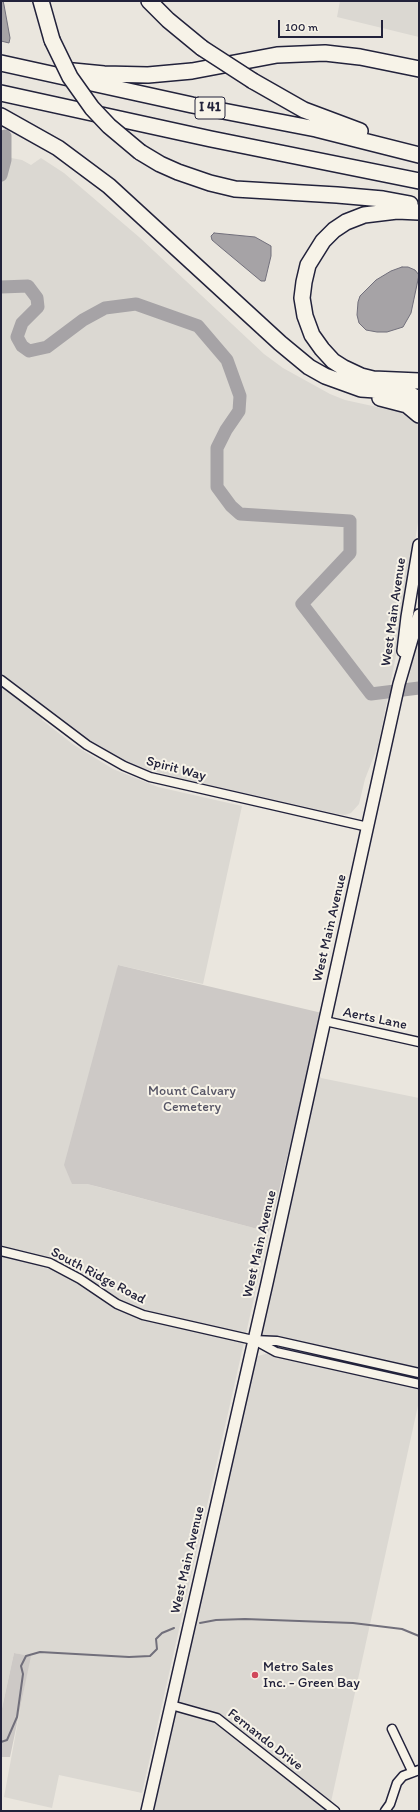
<!DOCTYPE html>
<html>
<head>
<meta charset="utf-8">
<style>
	body { margin:0 }
	#map { position:relative; width:420px; height:1812px; overflow:hidden; background:#eae6de; font-family:Itim,sans-serif }
	canvas { display:block }
	.frame { position:absolute; inset:0; border:2px solid #22223b; pointer-events:none }
	.scale { position:absolute; left:278px; top:20px; width:105px; height:18px; box-sizing:border-box; border:2px solid #22223b; border-top:0; padding-left:5px; font-size:12px; line-height:14px; white-space:nowrap; color:#22223b; -webkit-text-stroke:3px #f7f3e8; paint-order:stroke }
</style>
</head>
<body>
<div id="map">
<canvas width="420" height="1812"></canvas>
<div class="frame"></div>
<div class="scale">100 m</div>
</div>
<script>
const g = document.querySelector('canvas').getContext('2d');
g.lineJoin = 'round';
function fill(path, color) { g.fillStyle = color; g.fill(path, 'evenodd'); }
const shape = rows => new Path2D(rows.map(r => 'M' + r).join(''));
function strokePath(path, color, width, dash) { g.strokeStyle = color; g.lineWidth = width; g.lineCap = dash ? 'butt' : 'round'; g.setLineDash(dash || []); g.stroke(path); }
function write(font, color, halo, rows, align = 'center') {
  g.font = font + ' Itim,sans-serif'; g.lineWidth = 4; g.setLineDash([]); g.textBaseline = 'middle'; g.strokeStyle = halo; g.fillStyle = color; for (const [text, x, y, turn = 0] of rows) {
    g.save(); g.translate(x, y); g.rotate((+turn || 0) * Math.PI / 180); g.textAlign = isNaN(turn) ? turn : align; if (halo) g.strokeText(text, 0, 0); g.fillText(text, 0, 0); g.restore();
  }
}
const built = shape([
	[340,1,419,1,419,37,337,17],
	[1,156,22,160,31,165,41,158,64,173,139,237,264,354,283,368,330,394,345,400,400,412,419,425,419,516,401,630,378,746,365,779,359,804,351,813,345,815,337,814,187,780,142,768,126,762,98,747,44,708,42,720,74,745,113,769,158,787,242,806,203,984,118,965,87,1184,269,1232,142,1793,59,1775,52,1808,4,1797,30,1656,14,1653,1,1713],
	[419,633,419,693,406,691],
	[314,1069,321,1078,419,1098,419,1373,253,1340],
	[269,1353,419,1388,419,1401,329,1811,154,1811,255,1361,258,1356]
]);
const green = shape([
	[118,965,322,1013,269,1232,99,1187,87,1184,72,1184,64,1165],
	[14,1653,31,1656,10,1757,1,1757,1,1713]
]);
const water = shape([
	[1,1,3,1,4,5,10,38,9,43,1,41,1,1],
	[214,233,255,237,271,246,271,256,265,281,261,281,219,246,212,240,211,236,214,233],
	[402,267,408,267,415,270,419,275,411,313,403,327,387,332,377,332,366,330,359,323,357,315,358,302,360,296,376,280,391,271,402,267]
]);
const stream = shape([
	[200,1623,216,1620,245,1619,353,1623,402,1629,419,1636],
	[1,1742,7,1740,17,1717,23,1674,21,1666,26,1656,40,1652,129,1657,150,1656,157,1649,156,1639,162,1633,174,1628]
]);
const river = shape([
	[1,175,5,160,5,136],
	[1,287,28,286,37,298,38,307,22,323,17,337,22,346,29,351,47,347,83,320,105,308,136,304,198,326,227,360,240,396,239,411,226,430,217,448,217,487,231,506,240,514,350,521,350,553,302,604,371,694,419,688]
]);
const minor = shape([
	[1,680,87,745,124,766,150,777,368,827],
	[325,1021,419,1042],
	[1,1251,50,1263,80,1279,117,1304,143,1315,253,1340,277,1341,419,1373],
	[256,1341,276,1352,419,1384],
	[171,1705,217,1718,335,1811],
	[392,1729,412,1771],
	[385,1811,390,1804,397,1783,403,1776,419,1770]
]);
const secondary = shape([
	[403,651,407,617,419,545],
	[147,1811,267,1283,399,684,419,615]
]);
const motorway = shape([
	[41,1,52,40],
	[149,1,168,20,202,48],
	[1,63,192,105,316,129,419,155],
	[73,71,104,74,148,75,192,71,277,55,325,53,360,57,419,69],
	[253,81,304,110,360,131],
	[1,93,211,139,419,181],
	[1,116,58,148,109,186,280,343,309,367,325,376,361,389,405,392,419,399],
	[140,152,160,164,178,172,210,183,235,189,337,195,383,199,410,204],
	[419,212,397,211,364,215,346,222,334,230,323,241,308,265,304,282,302,298,305,316,312,335,322,349,333,361,344,368,361,376,373,379,419,381],
	[380,398,407,405,419,415]
]);
const motorwayBridge = shape([
	[52,40,70,77,92,108,109,126,140,152],
	[202,48,253,81]
]);
const markers = [
	[255,1675,4,"#d1495b"]
];
const shields = [
	[210,108,30]
];
const shieldNames = [
	["I 41",210,108]
];
const streetNames = [
	["West Main Avenue",394,612,-82],
	["Spirit Way",176,769,15],
	["West Main Avenue",330,928,-77],
	["Aerts Lane",375,1019,12],
	["West Main Avenue",260,1244,-77],
	["South Ridge Road",98,1276,28],
	["West Main Avenue",188,1560,-77],
	["Fernando Drive",265,1740,38]
];
const parkNames = [
	["Mount Calvary",192,1091],
	["Cemetery",192,1107]
];
const poiNames = [
	["Metro Sales",263,1667],
	["Inc. - Green Bay",263,1683]
];
fill(built, '#dbd8d2');
fill(green, '#cdc9c6');
fill(water, '#a6a3a6');
strokePath(water, '#716f7b', 1);
strokePath(stream, '#716f7b', 2);
strokePath(river, '#a6a3a6', 13);
strokePath(minor, '#22223b', 11);
strokePath(secondary, '#22223b', 14);
strokePath(motorway, '#22223b', 18);
strokePath(minor, '#f7f3e8', 8);
strokePath(secondary, '#f7f3e8', 11);
strokePath(motorway, '#f7f3e8', 15);
strokePath(motorwayBridge, '#22223b', 18, []);
strokePath(motorwayBridge, '#f7f3e8', 15);
for (const [x, y, r, color] of markers) { const dot = new Path2D(); dot.arc(x, y, r, 0, 2 * Math.PI); g.fillStyle = color; g.fill(dot); strokePath(dot, '#f7f3e8', 1.5); }
for (const [x, y, w] of shields) { const box = new Path2D(); box.roundRect(x - w / 2, y - 11, w, 22, 3); g.fillStyle = '#f7f3e8'; g.fill(box); strokePath(box, '#22223b', 1); }
write('bold 13px', '#22223b', null, shieldNames);
write('14px', '#22223b', '#f7f3e8', streetNames);
write('14px', '#555465', '#f7f3e8', parkNames);
write('14px', '#22223b', '#f7f3e8', poiNames, 'left');
</script>
</body>
</html>
